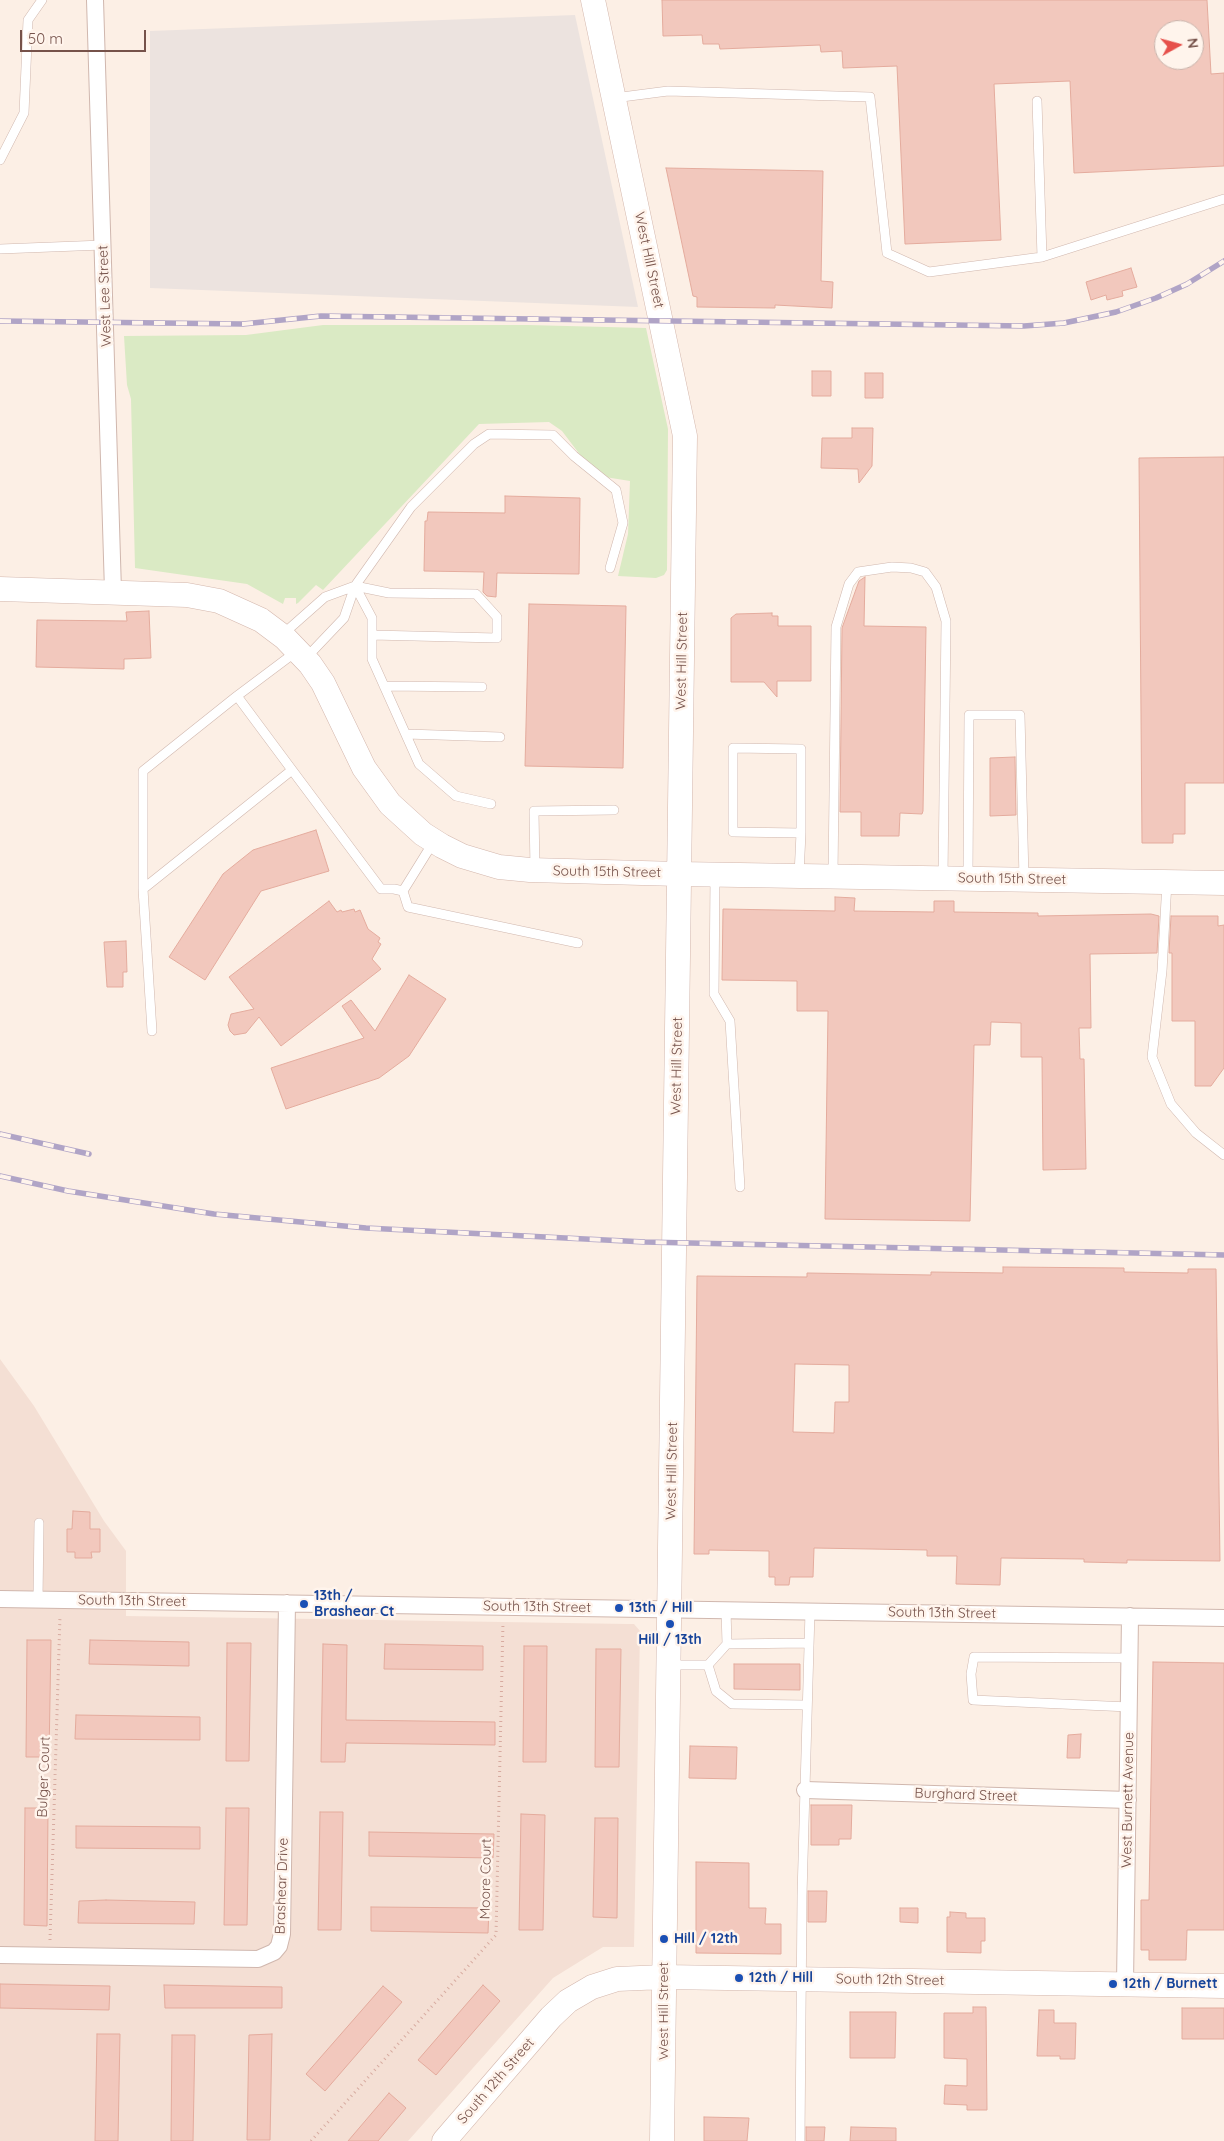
<!DOCTYPE html>
<html>
<head>
<meta charset="utf-8">
<style>
	body { margin:0 }
	#map { position:relative; width:1224px; height:2141px; overflow:hidden; background:#fcefe5; font-family:Quicksand,sans-serif }
	canvas { display:block }
	.north { position:absolute; left:1154px; top:20px; width:50px; height:50px; box-sizing:border-box; background:#fff4ec; border:1px solid #c8b3ab; border-radius:50%; rotate:83deg; font-size:14px; font-weight:700; line-height:20px; text-align:center; color:#76524a }
	.north::after { content:''; display:block; margin:auto; width:18px; height:22px; background:#e6504b; clip-path:polygon(50% 0,100% 100%,50% 72%,0 100%) }
	.scale { position:absolute; left:20px; top:30px; width:126px; height:22px; box-sizing:border-box; border:2px solid #76524a; border-top:0; padding-left:6px; font-size:15px; line-height:18px; white-space:nowrap; color:#76524a; -webkit-text-stroke:4px #fff4ec; paint-order:stroke }
</style>
</head>
<body>
<div id="map">
<canvas width="1224" height="2141"></canvas>
<div class="north">N</div>
<div class="scale">50 m</div>
</div>
<script>
const g = document.querySelector('canvas').getContext('2d');
g.lineJoin = 'round';
function fill(path, color) { g.fillStyle = color; g.fill(path, 'evenodd'); }
const shape = rows => new Path2D(rows.map(r => 'M' + r).join(''));
function strokePath(path, color, width, dash) { g.strokeStyle = color; g.lineWidth = width; g.lineCap = dash ? 'butt' : 'round'; g.setLineDash(dash || []); g.stroke(path); }
function write(font, color, halo, rows, align = 'center') {
  g.font = font + ' Quicksand,sans-serif'; g.lineWidth = 5; g.setLineDash([]); g.textBaseline = 'middle'; g.strokeStyle = halo; g.fillStyle = color; for (const [text, x, y, turn = 0] of rows) {
    g.save(); g.translate(x, y); g.rotate((+turn || 0) * Math.PI / 180); g.textAlign = isNaN(turn) ? turn : align; if (halo) g.strokeText(text, 0, 0); g.fillText(text, 0, 0); g.restore();
  }
}
const residential = shape([
	[0,1359,34,1406,104,1521,126,1551,126,1616,628,1624,634,1624,640,1631,634,1947,603,1947,553,1978,408,2141,0,2141]
]);
const industrial = shape([
	[575,15,638,307,150,288,150,31]
]);
const green = shape([
	[323,325,528,325,646,328,668,429,667,570,664,575,656,578,618,576,628,534,630,481,605,477,584,460,562,431,549,422,479,424,323,590,316,585,298,603,296,604,296,598,285,598,283,604,247,584,135,568,131,399,127,385,124,336,246,335]
]);
const building = shape([
	[662,0,1207,0,1211,74,1224,73,1224,166,1074,173,1070,81,994,84,1001,240,905,244,897,66,843,68,842,51,821,52,820,45,720,49,719,44,703,44,702,35,663,36,662,0],
	[1164,30,1194,30,1194,60,1164,60,1164,30],
	[666,168,823,171,821,281,833,282,832,308,775,305,775,308,697,307,697,297,693,296,666,168],
	[1131,268,1137,287,1122,291,1123,296,1107,300,1106,295,1091,300,1086,282,1131,268],
	[812,371,831,371,831,396,812,396,812,371],
	[865,373,883,373,883,398,865,398,865,373],
	[852,428,873,428,872,466,859,483,858,469,821,468,822,438,852,438,852,428],
	[1224,457,1224,783,1185,783,1185,834,1173,834,1173,843,1142,843,1139,458,1224,457],
	[505,496,580,498,579,574,497,573,496,597,487,596,483,592,484,572,424,571,425,521,427,521,428,512,505,513,505,496],
	[865,577,864,626,926,627,923,811,922,814,900,813,899,836,861,836,861,812,840,812,842,628,859,581,865,577],
	[529,604,626,606,623,768,525,766,529,604],
	[149,611,151,658,124,659,124,669,36,667,37,620,127,621,126,612,149,611],
	[772,613,772,616,778,616,778,626,811,626,811,681,777,681,777,697,764,682,731,682,731,618,736,614,772,613],
	[1015,757,1016,815,990,816,990,758,1015,757],
	[316,830,329,871,261,891,205,980,169,957,223,874,253,850,316,830],
	[835,897,855,898,854,911,934,912,934,901,954,901,954,912,1038,913,1038,916,1151,914,1159,916,1157,953,1090,954,1091,1028,1079,1028,1080,1059,1084,1059,1086,1169,1043,1170,1042,1057,1021,1057,1021,1023,991,1022,990,1045,974,1045,970,1221,825,1219,828,1011,797,1011,797,981,722,980,723,909,835,911,835,897],
	[329,901,337,912,341,910,342,912,354,909,355,912,360,910,368,929,380,938,378,942,381,944,372,959,381,969,281,1046,259,1017,246,1033,234,1035,230,1031,228,1025,231,1014,254,1009,229,977,329,901],
	[1171,916,1218,916,1218,926,1224,925,1224,1068,1211,1086,1195,1086,1195,1021,1172,1021,1172,953,1169,953,1171,916],
	[126,941,127,972,123,972,123,987,107,987,104,942,126,941],
	[409,975,446,999,409,1056,379,1078,286,1109,271,1068,364,1038,342,1006,351,1000,375,1031,409,975],
	[1003,1267,1124,1268,1124,1272,1188,1273,1188,1269,1216,1269,1220,1561,1127,1560,1127,1563,1084,1562,1084,1559,1001,1558,1000,1585,956,1584,957,1556,927,1556,927,1550,814,1548,813,1577,790,1577,789,1585,775,1585,775,1577,769,1577,769,1551,709,1550,709,1554,694,1554,697,1276,807,1277,807,1273,931,1275,931,1272,1003,1273,1003,1267],
	[795,1364,849,1365,849,1402,835,1402,834,1433,793,1432,795,1364],
	[73,1511,90,1512,90,1529,100,1529,100,1552,91,1552,92,1558,75,1558,75,1552,67,1552,67,1529,72,1529,73,1511],
	[27,1640,51,1640,49,1757,26,1757,27,1640],
	[90,1640,189,1642,189,1666,89,1664,90,1640],
	[227,1643,251,1643,249,1761,226,1761,227,1643],
	[323,1644,347,1645,346,1720,495,1722,495,1745,346,1743,345,1762,321,1762,323,1644],
	[385,1644,483,1646,483,1670,384,1669,385,1644],
	[524,1646,547,1646,546,1762,523,1762,524,1646],
	[596,1649,621,1649,619,1767,595,1767,596,1649],
	[1153,1662,1224,1663,1224,1930,1187,1930,1186,1960,1149,1960,1149,1950,1141,1950,1141,1900,1149,1900,1153,1662],
	[734,1664,800,1664,800,1690,734,1689,734,1664],
	[76,1715,200,1717,200,1740,75,1739,76,1715],
	[1081,1734,1080,1758,1067,1758,1068,1735,1081,1734],
	[690,1746,737,1747,736,1779,689,1778,690,1746],
	[811,1805,852,1805,851,1839,839,1839,839,1845,811,1845,811,1805],
	[25,1808,48,1808,47,1926,24,1925,25,1808],
	[226,1808,249,1808,247,1925,224,1925,226,1808],
	[320,1812,343,1812,341,1930,318,1930,320,1812],
	[521,1814,545,1815,543,1930,519,1930,521,1814],
	[595,1818,618,1818,617,1918,593,1917,595,1818],
	[76,1826,200,1827,200,1849,76,1848,76,1826],
	[369,1832,494,1834,493,1858,369,1856,369,1832],
	[696,1862,749,1863,749,1908,766,1908,765,1924,781,1924,781,1954,696,1953,696,1862],
	[808,1891,827,1891,826,1922,808,1922,808,1891],
	[106,1900,195,1902,194,1924,78,1923,79,1901,106,1900],
	[371,1907,489,1908,488,1933,371,1931,371,1907],
	[900,1908,918,1908,918,1923,900,1922,900,1908],
	[950,1912,966,1913,966,1918,985,1918,985,1941,981,1941,981,1953,947,1952,947,1917,950,1917,950,1912],
	[0,1984,110,1986,109,2010,0,2008,0,1984],
	[164,1985,282,1987,282,2008,165,2008,164,1985],
	[483,1985,500,2001,436,2075,418,2060,483,1985],
	[383,1986,402,2002,325,2091,306,2074,383,1986],
	[973,2007,986,2007,987,2110,967,2110,967,2105,944,2104,945,2085,967,2086,967,2059,944,2058,944,2013,973,2013,973,2007],
	[1182,2008,1224,2008,1224,2039,1182,2039,1182,2008],
	[1039,2010,1054,2010,1054,2023,1076,2023,1075,2059,1060,2059,1060,2056,1037,2056,1039,2010],
	[850,2012,896,2012,895,2058,850,2058,850,2012],
	[97,2034,120,2034,118,2141,95,2141,97,2034],
	[272,2034,270,2140,247,2140,249,2035,272,2034],
	[172,2035,195,2035,193,2141,171,2141,172,2035],
	[389,2093,406,2108,378,2141,348,2141,389,2093],
	[704,2117,749,2118,747,2141,704,2141,704,2117],
	[806,2127,825,2127,824,2141,806,2141,806,2127],
	[851,2127,896,2128,896,2141,850,2141,851,2127]
]);
const path = shape([
	[50,1940,60,1616],
	[311,2141,496,1935,503,1622]
]);
const lane = shape([
	[614,98,668,91,870,97,887,253,929,272,1042,257,1224,199],
	[1037,101,1042,257],
	[0,160,24,113,28,20,42,0],
	[0,249,103,245],
	[355,586,372,618,372,659,419,764,456,796,491,804],
	[282,635,325,597,355,586,389,593,476,594,497,617,497,638,372,635],
	[305,659,344,618,355,586,411,507,474,444,489,434,553,435,574,456,616,490,623,523,610,568],
	[384,686,482,687],
	[237,696,297,651],
	[406,734,500,737],
	[292,770,143,889,143,771,237,696,292,770,381,889,394,889,403,891,434,841],
	[535,870,534,811,614,810],
	[799,875,801,833,801,749,733,748,733,832,801,833],
	[833,875,836,627,849,584,858,572,892,567,911,568,925,572,936,587,946,621,943,878],
	[715,876,714,994,730,1021,740,1187],
	[968,877,969,715,1020,715,1024,879],
	[1167,882,1162,971,1152,1057,1171,1104,1196,1133,1224,1155],
	[143,889,152,1031],
	[403,891,408,907,578,943],
	[38,1599,39,1523],
	[726,1610,727,1644],
	[669,1665,708,1665,716,1691,732,1704,806,1705],
	[708,1665,727,1644,807,1643],
	[1129,1707,973,1700,971,1674,974,1657,1130,1658],
	[800,2141,802,1895,810,1611]
]);
const street = shape([
	[95,0,113,591],
	[0,1599,1224,1618],
	[805,1790,1128,1800],
	[0,1955,258,1959,274,1952,279,1946,282,1934,287,1603],
	[1125,1984,1130,1616]
]);
const secondary = shape([
	[593,0,685,436,662,2141],
	[0,589,187,595,219,601,261,620,285,638,310,664,323,683,364,768,390,804,423,834,442,846,462,856,499,867,530,870,679,874,1224,883],
	[444,2141,551,2017,568,2001,592,1987,617,1979,664,1977,1224,1986]
]);
const rail = shape([
	[0,321,243,324,321,316,1024,326,1064,323,1116,312,1156,298,1187,284,1224,261],
	[0,1134,89,1154],
	[0,1176,68,1191,214,1214,366,1228,645,1242,1224,1255]
]);
const markers = [
	[304,1604,5,"#1a4fb4"],
	[619,1608,5,"#1a4fb4"],
	[670,1624,5,"#1a4fb4"],
	[664,1939,5,"#1a4fb4"],
	[739,1978,5,"#1a4fb4"],
	[1113,1984,5,"#1a4fb4"]
];
const streetNames = [
	["West Hill Street",649,260,78],
	["West Lee Street",105,296,-92],
	["West Hill Street",682,661,-89],
	["South 15th Street",607,872,1],
	["South 15th Street",1012,879,1],
	["West Hill Street",677,1066,-89],
	["West Hill Street",672,1471,-89],
	["South 13th Street",132,1601,1],
	["South 13th Street",537,1607,1],
	["South 13th Street",942,1613,1],
	["Bulger Court",44,1777,-88],
	["Burghard Street",966,1795,2],
	["West Burnett Avenue",1128,1800,-89],
	["Moore Court",486,1879,-89],
	["Brashear Drive",282,1886,-88],
	["South 12th Street",890,1980,1],
	["West Hill Street",664,2011,-90],
	["South 12th Street",496,2081,-49]
];
const transitNames = [
	["13th /",314,1596],
	["Brashear Ct",314,1612],
	["13th / Hill",629,1608],
	["Hill / 13th",670,1640,"center"],
	["Hill / 12th",674,1939],
	["12th / Hill",749,1978],
	["12th / Burnett",1123,1984]
];
fill(residential, '#f4dfd4');
fill(industrial, '#ece3df');
fill(green, '#daeac4');
fill(building, '#f2c8bd');
strokePath(building, '#e4ab9d', 1);
strokePath(lane, '#d0b7ae', 10);
strokePath(street, '#d0b7ae', 18);
strokePath(secondary, '#d3b6ac', 25);
strokePath(path, '#d7aba0', 3, [1, 4]);
strokePath(lane, '#fff', 9);
strokePath(street, '#fff', 16);
strokePath(secondary, '#fff', 24);
strokePath(rail, '#b0a4c6', 5.5);
strokePath(rail, '#fff4ec', 4, [11]);
for (const [x, y, r, color] of markers) { const dot = new Path2D(); dot.arc(x, y, r, 0, 2 * Math.PI); g.fillStyle = color; g.fill(dot); strokePath(dot, '#fff4ec', 2); }
write('14px', '#76524a', '#fff4ec', streetNames);
write('bold 14px', '#164399', '#fff4ec', transitNames, 'left');
</script>
</body>
</html>
